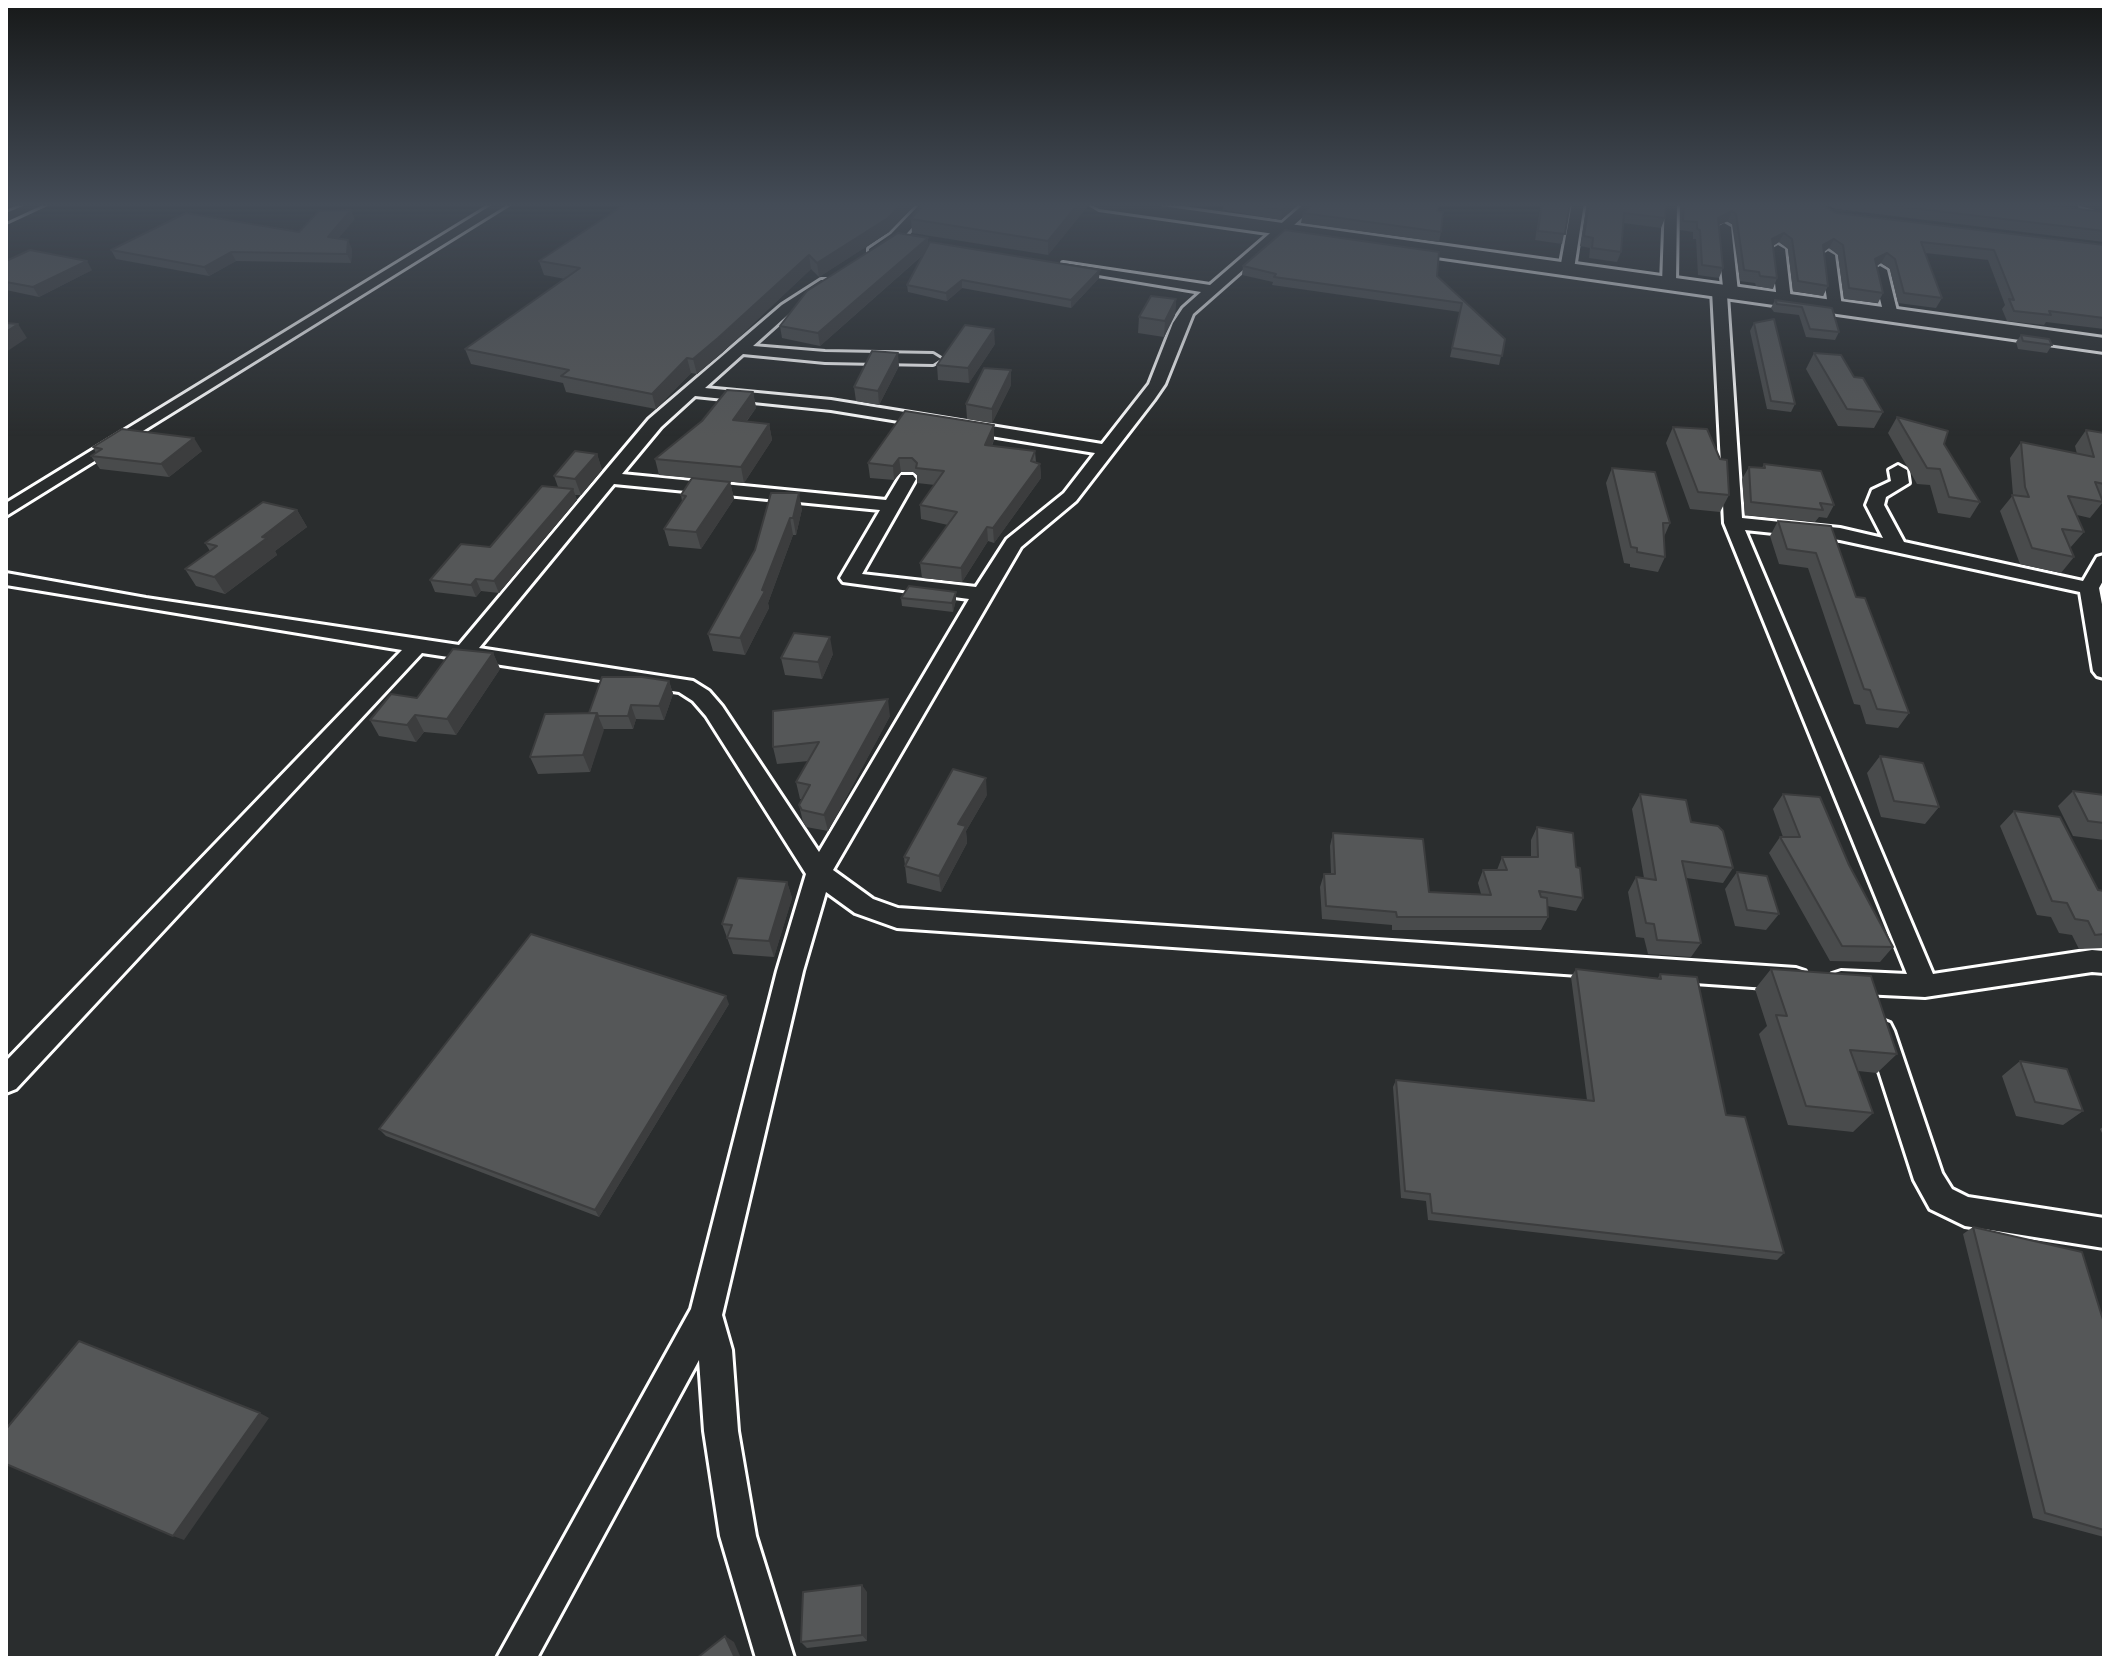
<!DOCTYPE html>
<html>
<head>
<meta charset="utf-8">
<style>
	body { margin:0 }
	#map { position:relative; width:2110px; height:1664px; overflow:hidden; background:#2a2d2e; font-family:"Architects Daughter",sans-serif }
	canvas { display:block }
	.frame { position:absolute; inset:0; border:8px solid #fff; pointer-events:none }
</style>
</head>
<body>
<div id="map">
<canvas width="2110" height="1664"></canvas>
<div class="frame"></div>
</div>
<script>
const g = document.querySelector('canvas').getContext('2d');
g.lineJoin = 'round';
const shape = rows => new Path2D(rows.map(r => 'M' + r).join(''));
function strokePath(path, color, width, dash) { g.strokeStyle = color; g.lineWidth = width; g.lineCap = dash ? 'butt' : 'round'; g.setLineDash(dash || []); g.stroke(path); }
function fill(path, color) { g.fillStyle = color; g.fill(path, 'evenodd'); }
const minor = shape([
	[30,203,47,203,6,222,6,213,30,203],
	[495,203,510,203,6,516,6,503,495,203],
	[921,203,934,203,901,240,879,255,869,255,869,249,891,234,921,203],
	[1305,203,1319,203,1193,314,1165,384,1154,400,1076,501,1021,547,833,870,873,899,898,908,1796,968,1805,971,1809,979,1805,987,1796,990,897,928,855,913,826,892,803,971,722,1315,732,1350,738,1431,756,1536,794,1658,756,1658,720,1536,704,1431,699,1360,537,1658,497,1658,691,1309,777,971,806,874,706,716,693,701,679,692,422,653,16,1089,6,1093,6,1061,402,650,6,585,6,573,146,598,459,645,649,419,782,305,821,280,831,280,833,283,792,311,753,346,825,352,933,354,941,359,933,364,825,362,743,354,705,388,831,400,1102,444,1149,384,1173,323,1183,308,1201,292,1068,270,1063,269,1063,263,1210,285,1305,203],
	[695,396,831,410,1095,453,1064,493,1007,539,976,587,862,574,916,479,913,475,901,475,886,500,622,474,661,427,695,396],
	[614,484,880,510,840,578,843,582,969,599,819,852,722,706,709,691,693,681,479,648,614,484],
	[1572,203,1584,203,1574,269,1567,273,1560,269,1572,203],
	[1665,203,1677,203,1676,283,1669,287,1662,283,1665,203],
	[1724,223,1731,227,1738,292,1727,295,1742,518,1840,528,1883,538,1866,505,1872,490,1891,481,1889,470,1898,465,1907,470,1909,483,1886,497,1884,505,1904,542,2083,581,2097,557,2104,555,2104,579,2099,588,2104,615,2104,678,2097,676,2093,671,2080,592,1840,540,1745,530,1933,974,2092,950,2104,951,2104,973,2092,972,1925,997,1841,993,1832,990,1828,982,1832,974,1841,971,1907,974,1724,523,1712,290,1723,287,1717,227,1724,223],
	[1778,245,1785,249,1791,300,1784,304,1777,300,1771,249,1778,245],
	[1828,251,1835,255,1842,307,1835,311,1828,307,1821,255,1828,251],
	[1880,266,1887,270,1898,315,1896,318,1891,319,1884,315,1873,270,1880,266],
	[1880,1019,1890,1023,1894,1031,1942,1173,1952,1189,1968,1197,2104,1218,2104,1248,1965,1226,1930,1209,1914,1180,1866,1031,1870,1023,1880,1019]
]);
const tertiary = shape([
	[2079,203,2104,203,2104,213,2081,206,2079,203]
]);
const primary = shape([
	[1089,203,1140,203,2104,338,2104,352,1099,209,1089,203]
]);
const wall = shape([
	[924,203,1088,203,1088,206,1048,255,912,233,911,219],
	[1224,203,1300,203,1281,220,1223,210],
	[1541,203,1570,203,1562,244,1535,240],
	[1587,203,1666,203,1665,218,1661,228,1623,223,1621,252,1617,262,1589,258,1590,248,1580,246],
	[1680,203,1725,203,1836,213,2104,245,2104,329,2046,322,2044,325,2007,321,2002,309,2005,305,1988,260,1925,253,1942,298,1936,308,1898,303,1890,269,1881,263,1877,266,1883,293,1878,303,1844,299,1838,255,1829,248,1824,252,1828,286,1823,296,1793,291,1788,249,1779,242,1773,246,1777,278,1773,289,1756,286,1755,283,1740,281,1732,224,1728,221,1719,225,1723,268,1719,278,1698,275,1696,239,1693,239,1693,232,1680,230],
	[1823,203,2032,203,2104,212,2104,242,1836,209],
	[1437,211,1441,232,1439,242,1301,223,1303,213],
	[355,219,338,238,352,249,351,263,236,261,209,276,116,259,111,250,299,232],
	[889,232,819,277,811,269,722,353,697,374,691,373,656,409,566,392,563,383,471,364,465,349,565,279,544,275,539,261],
	[929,245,1099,278,1071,308,962,288,947,301,908,292,907,285,924,254,820,346,782,338,780,326],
	[6,261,92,270,39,297,6,290],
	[1243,266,1437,276,1505,339,1499,365,1450,357,1460,312,1272,285,1273,282,1242,275],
	[1176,299,1175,315,1164,337,1138,333,1139,317],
	[1775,300,1832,308,1839,332,1835,340,1806,337,1799,315,1774,312,1771,308],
	[1754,323,1795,404,1791,412,1767,409,1750,331],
	[2021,335,2052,345,2047,353,2018,349,2016,342],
	[995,344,969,383,938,380,937,365],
	[1814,353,1854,377,1883,412,1874,428,1838,426,1806,369],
	[899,366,879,405,856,401,854,387],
	[1011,385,992,423,967,419,966,404],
	[753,392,756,408,747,421,769,424,772,440,744,483,659,475,655,459],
	[1897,417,1944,444,1980,502,1970,518,1938,513,1930,485,1917,484,1888,433],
	[994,425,994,440,992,446,1035,451,1036,462,1040,464,1041,478,994,543,988,541,962,582,922,578,920,563,948,525,921,519,920,505,935,485,917,483,917,475,913,472,901,472,894,480,870,478,868,463],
	[1673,427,1729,495,1720,512,1690,509,1666,443],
	[2086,430,2104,433,2104,502,2103,502,2090,518,2077,515,2084,532,2070,548,2074,557,2061,573,2020,564,2000,511,2013,495,2010,458,2021,442,2077,454,2075,446],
	[93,447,202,451,169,477,100,469,91,456,96,453],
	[597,454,602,470,581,495,575,495,577,500,499,593,481,591,476,597,435,592,430,580,490,547,558,487,554,476],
	[1764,464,1834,505,1827,518,1819,517,1815,522,1745,515,1742,479,1749,467,1762,468],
	[1612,468,1670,523,1664,537,1665,557,1658,572,1630,567,1630,564,1624,563,1606,483],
	[730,482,734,499,701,549,669,546,664,529,682,501,681,495],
	[771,493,802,509,796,535,793,535,768,603,769,608,745,655,713,651,708,634,755,550],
	[297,510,307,527,275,551,277,555,225,594,196,586,185,569,210,551,205,543],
	[1778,521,1831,526,1856,597,1909,713,1898,728,1866,724,1860,705,1854,704,1808,568,1779,564,1770,536],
	[956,592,956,600,953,612,902,606,901,598],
	[493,653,500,669,456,735,424,732,416,742,379,736,370,720,417,698],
	[833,654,822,679,785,675,781,658],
	[669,681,673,694,664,720,636,719,633,729,603,729,590,772,538,774,530,757,589,713],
	[890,716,828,831,806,827,803,822,799,805,802,799,800,799,796,782,809,761,777,764,773,747],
	[1880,756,1939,807,1925,824,1881,817,1867,773],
	[2073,791,2104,795,2104,840,2073,836,2058,806],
	[1640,794,1691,822,1733,868,1723,883,1686,878,1701,943,1691,957,1648,954,1644,938,1636,937,1628,892,1636,877,1644,878,1632,809],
	[1783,794,1849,865,1893,947,1880,962,1830,961,1769,853,1780,837,1783,837,1773,809],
	[987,795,966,831,967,843,941,892,907,883,904,857],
	[2014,811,2098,890,2104,891,2104,948,2079,949,2072,935,2059,933,2051,917,2037,915,2000,826],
	[1537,827,1576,867,1583,898,1576,911,1547,906,1548,917,1541,930,1392,930,1392,925,1322,919,1320,887,1324,874,1331,874,1330,846,1333,833,1429,892,1481,894,1478,883,1483,870,1497,870,1502,857,1531,857,1531,840],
	[1737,872,1779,914,1766,930,1735,926,1725,889],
	[787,882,792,898,774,957,733,954,722,924],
	[1576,969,1658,978,1660,974,1726,1115,1784,1253,1777,1260,1428,1220,1426,1201,1401,1198,1393,1087,1396,1080,1587,1100,1571,977],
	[1771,969,1897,1054,1877,1073,1858,1071,1873,1113,1853,1132,1788,1125,1759,1034,1767,1026,1755,989],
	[729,1004,599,1217,386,1136,379,1129],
	[2020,1061,2083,1111,2063,1125,2016,1116,2002,1076],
	[2104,1126,2104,1137,2100,1129],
	[1973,1227,2104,1323,2104,1537,2033,1518,1963,1234],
	[867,1592,867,1641,807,1648,801,1642]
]);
const shadedWall = shape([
	[902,203,917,203,889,232,819,277,817,263],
	[1079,203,1088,203,1088,206,1048,255,1048,241],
	[1291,203,1300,203,1281,220,1282,210],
	[351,210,355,219,332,246,328,237],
	[1732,211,1728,221,1714,227,1718,218],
	[1784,233,1779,242,1768,249,1772,239],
	[928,238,929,249,820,346,818,333],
	[1834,239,1829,248,1818,255,1823,245],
	[348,240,352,249,351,263,347,254],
	[231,252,236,261,209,276,204,267],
	[1887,253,1881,263,1870,269,1875,259],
	[809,255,811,269,722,353,697,374,693,359],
	[87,261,92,270,39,297,33,287],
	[1100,270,1099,278,1071,308,1071,300],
	[962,280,962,288,947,301,946,293],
	[1176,299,1175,315,1164,337,1165,321],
	[18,324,27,338,6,352,6,332],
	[994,329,995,344,969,383,968,368],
	[898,353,899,366,879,405,878,391],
	[687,358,691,373,656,409,652,394],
	[1011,370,1011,385,992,423,992,409],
	[753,392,756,408,736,435,733,420],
	[769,424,772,440,744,483,741,467],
	[994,425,994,440,985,459,985,445],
	[194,438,202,451,169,477,161,464],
	[597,454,602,470,581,495,575,479],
	[899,458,901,472,894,480,893,466],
	[1040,464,1041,478,994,543,993,528],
	[730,482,734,499,701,549,696,532],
	[573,489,577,500,499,593,494,581],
	[799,493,802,509,796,535,793,518],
	[297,510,307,527,275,551,277,555,225,594,214,577,262,537],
	[790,518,793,535,768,603,769,608,745,655,740,638,762,590],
	[987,527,988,541,962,582,961,568],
	[476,579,481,591,476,597,471,585],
	[956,592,956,600,953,612,952,603],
	[830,637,833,654,822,679,818,662],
	[493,653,500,669,456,735,447,719],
	[669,681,673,694,664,720,659,706],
	[888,699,890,716,828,831,824,815],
	[631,705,636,719,633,729,628,716],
	[597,713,604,730,590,772,583,755],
	[415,715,424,732,416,742,407,725],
	[986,778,987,795,966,831,967,843,941,892,939,876,958,824],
	[787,882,792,898,774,957,769,941],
	[726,996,729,1004,599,1217,595,1210],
	[260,1413,269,1418,184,1540,173,1536],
	[862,1585,867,1592,867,1641,862,1635],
	[725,1636,734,1642,741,1658,735,1658]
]);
const building = shape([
	[627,203,902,203,888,218,817,263,809,255,718,338,693,359,687,358,652,394,561,376,569,370,465,349,580,268,539,261,627,203],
	[924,203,1079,203,1048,241,911,219,924,203],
	[1241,203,1291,203,1282,210,1241,203],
	[1314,203,1439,203,1437,211,1443,212,1441,232,1303,213,1314,203],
	[1542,203,1570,203,1565,234,1538,231,1542,203],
	[1589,203,1666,203,1665,218,1624,213,1621,252,1592,248,1593,238,1584,236,1589,203],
	[1684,203,1818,203,1836,213,2104,245,2104,318,2049,311,2051,315,2014,311,2009,299,2014,300,1994,250,1921,242,1942,298,1904,293,1895,259,1887,253,1875,259,1883,293,1849,288,1843,245,1834,239,1823,245,1828,286,1798,281,1792,239,1784,233,1772,239,1777,278,1760,276,1759,272,1744,270,1736,214,1732,211,1718,218,1723,268,1702,265,1700,230,1697,229,1697,222,1683,221,1684,203],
	[1869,203,2029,203,2104,212,2104,231,1869,203],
	[351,210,328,237,348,240,347,254,231,252,204,267,111,250,186,213,299,232,319,211,351,210],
	[1285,230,1439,252,1437,276,1505,339,1502,356,1452,348,1462,303,1274,277,1276,274,1243,266,1285,230],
	[898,233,928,238,818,333,780,326,807,291,898,233],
	[930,242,1100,270,1071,300,962,280,946,293,907,285,930,242],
	[30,250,87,261,33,287,6,282,6,261,30,250],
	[1151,296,1176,299,1165,321,1139,317,1151,296],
	[1775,300,1832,308,1839,332,1810,329,1802,307,1777,304,1775,300],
	[1774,319,1795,404,1771,401,1754,323,1774,319],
	[6,323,18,324,6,332,6,323],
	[965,325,994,329,968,368,937,365,965,325],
	[2021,335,2049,339,2052,345,2023,341,2021,335],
	[872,351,898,353,878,391,854,387,872,351],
	[1814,353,1841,355,1854,377,1863,378,1883,412,1847,409,1814,353],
	[984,368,1011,370,992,409,966,404,984,368],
	[727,390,753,392,733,420,769,424,741,467,655,459,702,421,727,390],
	[905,411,994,425,985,445,1035,451,1031,461,1040,464,993,528,987,527,961,568,920,563,957,512,920,505,944,471,916,468,917,463,912,458,899,458,893,466,868,463,905,411],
	[1897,417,1948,431,1944,444,1980,502,1949,497,1940,469,1927,468,1897,417],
	[1673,427,1707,429,1720,459,1727,460,1729,495,1698,492,1673,427],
	[122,429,194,438,161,464,91,456,102,449,93,447,122,429],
	[2086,430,2104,433,2104,484,2095,482,2103,502,2068,496,2084,532,2062,529,2074,557,2032,548,2012,495,2029,497,2025,487,2021,442,2094,457,2086,430],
	[575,451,597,454,575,479,554,476,575,451],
	[1764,464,1821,471,1834,505,1820,503,1823,510,1751,502,1749,467,1765,468,1764,464],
	[1612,468,1655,472,1670,523,1663,523,1665,557,1637,552,1637,548,1631,547,1612,468],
	[692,478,730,482,696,532,664,529,686,496,681,495,692,478],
	[542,486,573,489,494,581,476,579,471,585,430,580,461,544,490,547,542,486],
	[771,493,799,493,793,518,790,518,762,590,765,591,740,638,708,634,755,550,771,493],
	[263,502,297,510,262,537,267,538,214,577,185,569,217,546,205,543,263,502],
	[1778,521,1831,526,1856,597,1865,598,1909,713,1877,709,1870,690,1864,689,1816,553,1787,549,1778,521],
	[909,586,956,592,952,603,901,598,909,586],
	[794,633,830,637,818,662,781,658,794,633],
	[453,649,493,653,447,719,415,715,407,725,370,720,391,694,417,698,453,649],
	[602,677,642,677,669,681,659,706,631,705,628,716,598,716,597,713,589,713,602,677],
	[888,699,824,815,802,810,799,805,810,785,796,782,819,742,773,747,773,711,888,699],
	[597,713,583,755,530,757,545,714,597,713],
	[1880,756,1923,763,1939,807,1894,801,1880,756],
	[953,769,986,778,958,824,966,826,939,876,905,866,909,858,904,857,953,769],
	[2073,791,2104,795,2104,823,2088,821,2073,791],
	[1640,794,1686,800,1691,822,1718,826,1723,831,1733,868,1682,861,1701,943,1657,940,1654,924,1646,923,1636,877,1656,880,1640,794],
	[1783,794,1820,797,1849,865,1893,947,1842,946,1780,837,1800,837,1783,794],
	[2014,811,2060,817,2098,890,2104,891,2104,934,2095,935,2088,921,2075,919,2067,903,2052,901,2014,811],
	[1537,827,1573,833,1576,867,1580,868,1583,898,1539,891,1541,897,1547,898,1548,917,1397,917,1396,912,1326,906,1324,874,1335,874,1333,833,1423,839,1429,892,1491,895,1483,870,1507,870,1502,857,1538,857,1537,827],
	[1737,872,1767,876,1779,914,1747,910,1737,872],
	[738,878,787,882,769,941,727,938,732,925,722,924,738,878],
	[531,934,726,996,595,1210,379,1129,531,934],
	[1576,969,1661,979,1660,974,1697,977,1726,1115,1745,1117,1784,1253,1432,1213,1430,1194,1405,1191,1396,1080,1594,1101,1576,969],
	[1771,969,1871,976,1897,1054,1850,1050,1873,1113,1806,1106,1776,1015,1787,1016,1771,969],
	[2020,1061,2067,1069,2083,1111,2035,1102,2020,1061],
	[1973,1227,2082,1252,2104,1323,2104,1530,2045,1513,1973,1227],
	[79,1341,260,1413,173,1536,6,1464,6,1429,79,1341],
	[862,1585,862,1635,801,1642,803,1592,862,1585],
	[725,1636,735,1658,697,1658,725,1636]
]);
strokePath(minor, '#fff', 6);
strokePath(tertiary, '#fff', 6);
strokePath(primary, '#fff', 6);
fill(minor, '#2a2d2e');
fill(tertiary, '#2a2d2e');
fill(primary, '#2a2d2e');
fill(wall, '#494b4c');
fill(shadedWall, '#3c3d3e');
fill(building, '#555758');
strokePath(building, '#3c3d3e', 2);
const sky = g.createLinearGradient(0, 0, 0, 436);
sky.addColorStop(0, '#171919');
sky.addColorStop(0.47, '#444c57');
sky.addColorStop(1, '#444c5700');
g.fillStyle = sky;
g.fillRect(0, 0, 2110, 436);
</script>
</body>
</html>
